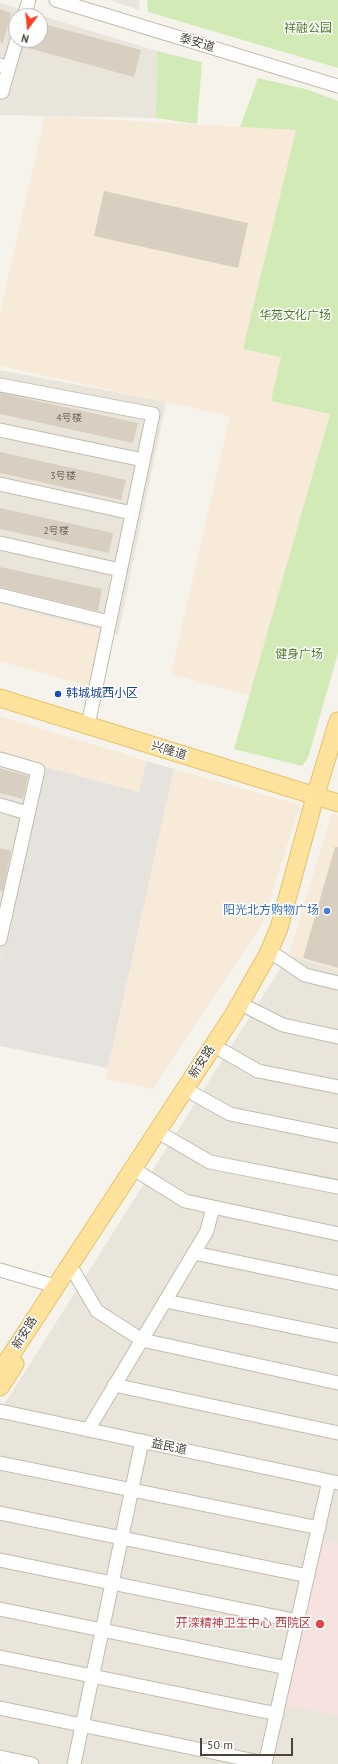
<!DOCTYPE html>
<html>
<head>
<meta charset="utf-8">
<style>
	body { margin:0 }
	#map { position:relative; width:338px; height:1764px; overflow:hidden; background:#f6f3ec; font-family:"PT Sans",sans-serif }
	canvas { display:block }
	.north { position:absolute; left:8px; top:8px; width:40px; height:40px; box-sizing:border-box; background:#fff; border:1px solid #b7b4b0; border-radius:50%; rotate:195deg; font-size:11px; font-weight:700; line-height:16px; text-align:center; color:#4b4439 }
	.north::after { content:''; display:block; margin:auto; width:14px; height:18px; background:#fc3f1d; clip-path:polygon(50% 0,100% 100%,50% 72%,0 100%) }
	.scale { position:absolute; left:200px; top:1738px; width:93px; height:18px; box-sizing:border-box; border:2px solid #4b4439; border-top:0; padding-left:5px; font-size:12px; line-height:14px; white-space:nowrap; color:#4b4439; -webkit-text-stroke:3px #fff; paint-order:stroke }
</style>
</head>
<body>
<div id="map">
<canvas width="338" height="1764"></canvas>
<div class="north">N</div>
<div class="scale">50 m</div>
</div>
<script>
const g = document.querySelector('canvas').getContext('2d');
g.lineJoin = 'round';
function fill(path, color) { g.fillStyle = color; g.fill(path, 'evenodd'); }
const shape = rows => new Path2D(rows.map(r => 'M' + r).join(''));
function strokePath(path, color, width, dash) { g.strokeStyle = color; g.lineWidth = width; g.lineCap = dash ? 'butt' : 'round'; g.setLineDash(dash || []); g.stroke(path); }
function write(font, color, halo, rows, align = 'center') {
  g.font = font + ' "PT Sans","Noto Sans SC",sans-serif'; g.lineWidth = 3; g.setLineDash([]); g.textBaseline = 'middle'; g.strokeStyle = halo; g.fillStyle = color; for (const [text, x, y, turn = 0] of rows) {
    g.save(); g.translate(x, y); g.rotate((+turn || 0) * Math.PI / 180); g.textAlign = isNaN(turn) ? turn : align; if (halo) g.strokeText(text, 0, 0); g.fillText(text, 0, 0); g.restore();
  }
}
const residential = shape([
	[110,0,139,0,140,10],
	[0,3,157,51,156,118,0,115],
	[16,16,40,16,40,40,16,40],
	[0,370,166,402,118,635,0,604],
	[0,754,46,767,0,965],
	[332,814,338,816,338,1764,0,1764,0,1411,289,955]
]);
const commercial = shape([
	[45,116,296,130,244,349,281,357,272,401,330,413,251,696,171,674,230,416,0,366,0,313],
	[0,604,106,632,90,687,0,661],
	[0,716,147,761,139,792,0,754],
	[174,769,300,805,262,924,153,1089,106,1079],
	[332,814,338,816,338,971,289,955]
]);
const industrial = shape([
	[147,761,174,769,108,1068,0,1046,0,965,46,767,139,792]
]);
const medical = shape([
	[321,1539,338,1543,338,1716,284,1705]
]);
const green = shape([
	[147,0,338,0,338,68,148,12],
	[157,51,202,62,197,124,156,118],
	[258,78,309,90,338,101,338,653,308,758,302,766,234,749,330,414,271,401,281,357,243,349,296,130,240,127]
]);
const building = shape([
	[0,9,11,13,3,43,0,42],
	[40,23,141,50,134,77,28,48,31,40,40,40],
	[104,191,248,223,238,268,94,236],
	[0,393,138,423,133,443,0,414],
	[0,452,126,480,121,500,0,473],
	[0,508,113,533,109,553,0,529],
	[0,567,102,589,98,611,0,587],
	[0,768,28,776,23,799,0,793],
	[335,847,338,847,338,968,303,958],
	[0,848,11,851,3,891,0,891]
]);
const minor = shape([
	[56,0,338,86],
	[24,16,29,0],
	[0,65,9,67,17,40],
	[0,91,2,92,9,67],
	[0,385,153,414,88,725],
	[0,430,143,460],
	[0,484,132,513],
	[0,543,120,570],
	[0,595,109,622],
	[0,759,38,770,0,939],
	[0,805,27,813],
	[277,956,305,975,338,983],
	[249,1008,283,1025,338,1037],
	[223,1051,258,1071,338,1087],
	[194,1094,230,1114,338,1136],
	[165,1136,210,1162,338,1187],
	[140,1173,185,1201,338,1234],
	[194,1253,338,1283],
	[0,1270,55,1286],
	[74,1272,97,1311,142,1340,338,1383],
	[165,1301,338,1336],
	[114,1385,338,1433],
	[0,1411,338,1483],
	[88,1430,207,1231,213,1207],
	[0,1463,319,1528],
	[0,1513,308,1576],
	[0,1560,298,1621],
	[0,1609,287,1668],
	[0,1657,277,1714],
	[0,1708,265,1763],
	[0,1757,32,1764],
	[74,1764,142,1441],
	[265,1764,329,1481]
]);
const major = shape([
	[0,698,338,803],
	[0,1372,234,1014,268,954,279,928,315,797,338,721],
	[0,1387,15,1364]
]);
const markers = [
	[58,694,4,"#1a4fb4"],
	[327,911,4,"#3f7fe0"],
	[320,1624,5,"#e0444e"]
];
const numberNames = [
	["4号楼",69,418],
	["3号楼",63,476],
	["2号楼",56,531]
];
const parkNames = [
	["祥融公园",308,29],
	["华苑文化广场",295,316],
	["健身广场",299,655]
];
const streetNames = [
	["泰安道",197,43,17],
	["兴隆道",169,751,17],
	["新安路",202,1062,-57],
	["新安路",25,1333,-58],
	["益民道",169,1447,12]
];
const transitNames = [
	["韩城城西小区",66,694]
];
const shopNames = [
	["阳光北方购物广场",319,911]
];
const healthNames = [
	["开滦精神卫生中心 西院区",311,1624]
];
fill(residential, '#eae5da');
fill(commercial, '#f7ead8');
fill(industrial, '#e6e2dd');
fill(medical, '#f6e3e0');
fill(green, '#d2eab5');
fill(building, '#d8cfc1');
strokePath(minor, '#c2bbae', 15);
strokePath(major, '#e6c16a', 19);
strokePath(minor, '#fff', 13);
strokePath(major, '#ffe39c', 17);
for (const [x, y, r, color] of markers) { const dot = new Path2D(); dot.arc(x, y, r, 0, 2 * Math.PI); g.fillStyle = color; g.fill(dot); strokePath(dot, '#fff', 1.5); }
write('10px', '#6e675b', null, numberNames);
write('12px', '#4a7f2a', '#fff', parkNames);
write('12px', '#4b4439', '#fff', streetNames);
write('12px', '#164399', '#fff', transitNames, 'left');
write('12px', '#366cbe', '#fff', shopNames, 'right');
write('12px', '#be3a42', '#fff', healthNames, 'right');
</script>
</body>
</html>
